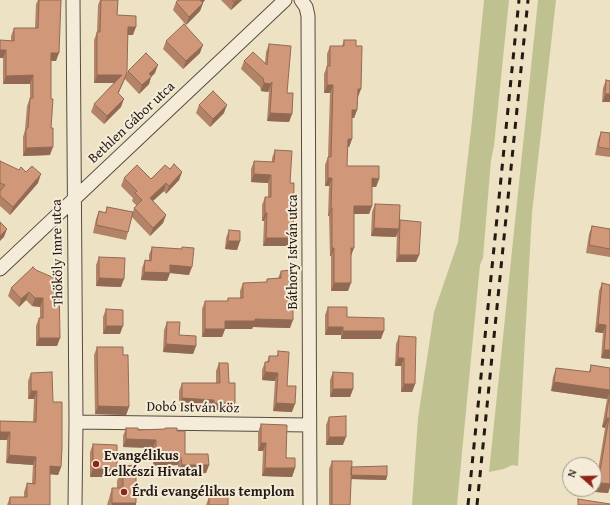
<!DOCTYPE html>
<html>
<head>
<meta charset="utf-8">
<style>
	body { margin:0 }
	#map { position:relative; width:610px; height:505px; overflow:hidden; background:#eee2c4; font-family:"Gentium Book Plus",serif }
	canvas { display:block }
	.north { position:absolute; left:562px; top:457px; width:40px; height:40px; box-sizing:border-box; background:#f4ecd9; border:1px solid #a1988a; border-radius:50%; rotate:290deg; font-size:11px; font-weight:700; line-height:16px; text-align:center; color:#251914 }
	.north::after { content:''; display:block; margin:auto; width:14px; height:18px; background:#8f2418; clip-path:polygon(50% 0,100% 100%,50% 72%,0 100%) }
</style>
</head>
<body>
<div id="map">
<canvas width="610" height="505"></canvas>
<div class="north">N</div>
</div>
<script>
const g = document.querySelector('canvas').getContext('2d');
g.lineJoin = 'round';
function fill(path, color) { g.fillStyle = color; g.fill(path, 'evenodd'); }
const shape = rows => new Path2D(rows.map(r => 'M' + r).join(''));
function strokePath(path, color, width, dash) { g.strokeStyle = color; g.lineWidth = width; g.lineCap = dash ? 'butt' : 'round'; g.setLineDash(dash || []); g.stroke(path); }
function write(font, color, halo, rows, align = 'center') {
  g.font = font + ' "Gentium Book Plus",serif'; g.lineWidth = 4; g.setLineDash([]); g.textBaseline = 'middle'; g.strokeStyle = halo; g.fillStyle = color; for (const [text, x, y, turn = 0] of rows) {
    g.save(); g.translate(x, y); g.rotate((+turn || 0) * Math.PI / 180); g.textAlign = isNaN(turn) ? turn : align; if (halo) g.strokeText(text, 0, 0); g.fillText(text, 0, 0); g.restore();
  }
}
const green = shape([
	[484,0,509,0,494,146,491,160,483,258,480,265,457,505,412,505,418,418,434,312,458,242,472,121],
	[538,0,556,0,532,213,518,466,512,465,504,469,489,472]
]);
const minor = shape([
	[73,0,76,422,75,505],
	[301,0,306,7,308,16,310,505],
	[0,269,285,0],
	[76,422,309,425]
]);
const rail = shape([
	[468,505,519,0],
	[477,505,528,0]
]);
const wall = shape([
	[38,0,61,0,56,61,51,61,50,155,23,156,23,137,25,130,27,106,30,98,30,84,3,84,3,58,0,58,0,40,11,41,11,36,14,28,35,28,36,4],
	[100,0,118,0,117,15,133,35,128,35,126,75,128,71,155,73,151,77,149,84,139,94,125,79,118,94,121,107,104,124,91,112,94,104,114,83,94,83,94,40,97,32,98,5],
	[178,0,205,0,203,3,200,11,186,25,173,10,176,2],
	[221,0,242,0,231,10],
	[344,40,358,96,357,110,354,118,352,118,352,139,349,147,347,147,347,166,379,179,376,187,372,187,372,206,369,214,354,214,351,256,348,291,331,291,331,256,330,256,329,216,328,216,329,186,325,186,325,165,328,157,330,93,324,93,324,74,327,66,327,54,330,46,342,46],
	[166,41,200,53,183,69,163,49],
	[269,44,287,93,292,114,289,122,267,121,269,91,268,92,261,91,260,87,241,69,244,61,265,63,266,52],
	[606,80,610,81,602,102,603,88],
	[199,105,224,113,210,127,196,113],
	[601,132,610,133,610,157,595,155,598,140],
	[275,150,290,183,293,238,290,246,263,246,264,221,262,221,262,205,265,197,268,197,268,183,251,182,251,169,254,161,272,162,272,158],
	[0,161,38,183,10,215,0,206],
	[170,169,182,172,179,180,166,194,164,191,153,201,166,215,163,223,150,236,132,217,128,232,126,240,93,233,96,219,99,211,105,213,107,207,133,212,134,208,137,206,132,201,133,198,121,186,124,178,151,179],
	[375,204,399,223,400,220,419,255,416,262,396,262,397,233,396,237,371,236,372,212],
	[592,226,610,229,610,257,586,253,589,234],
	[229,230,240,241,237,250,225,249,226,238],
	[152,247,182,249,182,247,189,275,170,273,167,281,141,280,142,268,145,260,149,260,149,255],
	[99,257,121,287,96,286,96,265],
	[33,267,60,338,57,346,36,346,36,326,39,318,40,318,40,307,32,306,26,300,19,307,8,296,11,288],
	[281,271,293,276,297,291,293,299,290,328,253,327,252,329,225,329,222,337,202,337,202,309,205,301,227,301,228,298,240,298,240,291,243,283,266,282,267,279,278,278],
	[602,283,610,285,610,359,601,358,603,333,595,332,599,291],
	[328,307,347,317,381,339,341,339,341,335,325,335,325,315],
	[106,309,120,334,103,334,103,317],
	[167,322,179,335,196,346,193,354,163,352,164,330],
	[399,336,415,384,412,392,401,392,401,366,395,366,396,344],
	[97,347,123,355,129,407,126,415,95,414,94,355],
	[278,351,287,386,292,412,273,411,275,381,262,380,262,370,265,362,267,362,269,356,277,356],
	[219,363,229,383,235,403,232,411,211,411,211,408,179,406,179,391,182,383,216,383,216,371],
	[591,365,610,368,610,487,608,493,572,490,572,489,594,489,598,471,605,428,602,427,607,399,551,391,553,377,556,368,589,372],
	[333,372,353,389,350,397,330,397,330,380],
	[31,373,53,402,61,467,58,475,50,474,50,505,7,505,10,497,24,497,24,492,27,483,32,483,33,465,6,463,7,440,0,421,33,422,34,399,28,399,28,381],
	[329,417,343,445,326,445,326,425],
	[261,424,295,468,292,477,262,476,263,451,258,451,258,432],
	[126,428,138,430,165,429,165,428,177,431,185,454,209,465,206,473,179,474,178,465,153,466,153,448,123,447,123,436],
	[93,444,114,477,90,477,90,452],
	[332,461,351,467,387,476,386,480,351,479,350,505,329,505,329,469],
	[123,466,136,503,136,505,107,505,112,488,117,488,117,481],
	[209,497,228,505,206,505]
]);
const shadedWall = shape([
	[200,0,205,0,197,8],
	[237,0,242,0,231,10,234,2],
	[203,3,200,11,186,25,189,17],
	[128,27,136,27,133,35,125,35],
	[203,45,200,53,183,69,186,61],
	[0,50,6,50,3,58,0,58],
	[51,53,59,53,56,61,48,61],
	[158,65,155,73,151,77,149,84,139,94,142,85,149,74],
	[33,75,30,84,3,84,6,76],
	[97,75,122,75,119,83,94,83],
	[126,75,123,83,115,101,118,93],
	[272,82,268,92,261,91,264,83],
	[327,85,333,85,330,93,324,93],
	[358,89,361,89,358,97],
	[605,94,610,94,610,102,602,102],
	[124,99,121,107,104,124,107,116],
	[227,105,224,113,210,127,213,119],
	[352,110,357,110,354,118,349,118],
	[270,113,292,114,289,122,267,121],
	[348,139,352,139,349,147,345,147],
	[53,147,50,155,23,156,26,148],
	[182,172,179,180,166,194,169,186],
	[41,174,38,183,10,215,13,207],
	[254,174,271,175,268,183,251,182],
	[328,178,332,178,329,186,325,186],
	[372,178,379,179,376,187,369,187],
	[166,183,164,191,147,206,150,198],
	[354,206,372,206,369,214,351,214],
	[331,208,332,208,329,216,328,216],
	[265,213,267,213,264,221,262,221],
	[166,215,163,223,150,236,153,228],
	[374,228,399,229,396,237,371,236],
	[7,229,4,237,0,241,0,236],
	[266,238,293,238,290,246,263,246],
	[228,241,240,241,237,250,225,249],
	[332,248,334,248,331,256,330,256],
	[351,248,354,248,351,256],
	[399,255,419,255,416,262,396,262],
	[170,265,192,267,189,275,170,273,167,281,141,280,144,272],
	[99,278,124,279,121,287,96,286],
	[334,283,351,283,348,291,331,291],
	[293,291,297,291,294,299,290,299],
	[29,292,26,300,19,307,21,299],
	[35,298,43,298,40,307,32,306],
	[255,319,293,320,290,328,253,327,252,329,225,329,222,337,202,337,205,329,225,321],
	[598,324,606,325,603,333,595,332],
	[106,326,123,326,120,334,103,334],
	[328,327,343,327,341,335,325,335],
	[343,331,384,331,381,339,341,339],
	[39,338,60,338,57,346,36,346],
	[166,344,196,346,193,354,163,352],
	[604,350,610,350,610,359,601,358],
	[398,358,404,358,401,366,395,366],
	[265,372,278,373,275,381,262,380],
	[554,382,610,390,610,391,607,399,551,391],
	[404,384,415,384,412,392,401,392],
	[333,389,353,389,350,397,330,397],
	[31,391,37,391,34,399,28,399],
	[182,398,214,400,211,408,179,406],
	[214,403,235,403,232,411,211,411],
	[276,403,295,404,292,412,273,411],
	[98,406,129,407,126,415,95,414],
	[606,418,609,418,605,428,602,427],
	[0,432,10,432,7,440,0,440],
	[329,437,346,437,343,445,326,445],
	[126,439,156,440,153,448,123,447],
	[261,443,266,443,263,451,258,451],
	[9,455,36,457,33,465,6,463],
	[156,457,181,457,178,465,153,466],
	[182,465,209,465,206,473,179,474],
	[50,466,61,467,58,475,47,474],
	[265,468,295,468,292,477,262,476],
	[93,469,117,469,114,477,90,477],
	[351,475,387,476,386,480,350,479],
	[594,482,610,484,610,487,608,493,572,490,572,489,594,489],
	[112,503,136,503,136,505,112,505]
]);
const building = shape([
	[39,0,61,0,59,53,51,53,51,99,53,99,51,128,53,128,53,147,26,148,26,129,28,128,30,98,33,98,33,75,6,76,6,50,0,50,0,40,14,41,14,28,38,28,39,0],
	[101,0,118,0,117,15,136,16,136,27,128,27,127,71,126,75,118,93,124,99,107,116,94,104,122,75,97,75,97,32,100,32,101,0],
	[178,0,200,0,203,3,189,17,176,2,178,0],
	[232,0,237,0,234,2,232,0],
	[184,24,203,45,186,61,166,41,184,24],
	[344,40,356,40,356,46,362,46,361,89,358,89,357,110,352,110,352,139,348,139,347,166,379,166,379,179,372,178,372,206,354,206,354,248,351,248,351,283,334,283,334,248,332,248,332,208,331,208,332,178,328,178,328,157,331,157,333,85,327,85,327,66,330,66,330,46,344,46,344,40],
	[269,44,291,46,287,93,293,93,292,114,270,113,272,82,271,84,264,83,263,78,244,61,253,52,267,65,269,44],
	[146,53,158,65,149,74,152,76,142,85,128,71,146,53],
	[606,80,610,81,610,94,605,94,606,80],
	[213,91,227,105,213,119,199,105,213,91],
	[601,132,610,133,610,149,598,147,601,132],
	[275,150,292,151,290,183,294,183,293,238,266,238,267,213,265,213,265,197,271,197,271,175,254,174,254,161,274,162,275,150],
	[0,161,19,170,21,167,26,172,32,166,41,174,13,207,0,196,0,191,5,185,0,183,0,161],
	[174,164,182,172,169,186,166,183,150,198,166,215,153,228,134,208,142,200,135,193,137,191,124,178,137,165,151,179,165,165,170,169,174,164],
	[375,204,400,205,399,229,374,228,375,204],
	[107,207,133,212,128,232,96,225,99,211,106,213,107,207],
	[400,220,421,222,419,255,399,255,400,220],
	[0,222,7,229,0,236,0,222],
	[592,226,610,229,610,249,589,245,592,226],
	[229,230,240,231,240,241,228,241,229,230],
	[152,247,182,249,182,247,194,248,192,267,170,265,170,273,144,272,145,260,151,261,152,247],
	[99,257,125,258,124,279,99,278,99,257],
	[33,267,36,270,59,280,60,338,39,338,39,318,43,318,43,298,35,298,29,292,21,299,11,288,33,267],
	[293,270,293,276,296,276,297,291,293,291,293,320,255,319,255,321,225,321,225,329,205,329,205,301,228,301,228,298,243,298,243,283,267,282,267,279,281,278,281,271,293,270],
	[602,283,610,285,610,350,604,350,606,325,598,324,602,283],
	[328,307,347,307,347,317,384,318,384,331,343,331,343,327,328,327,328,307],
	[106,309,123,310,123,326,106,326,106,309],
	[167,322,180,322,179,335,196,336,196,346,166,344,167,322],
	[399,336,416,337,415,384,404,384,404,358,398,358,399,336],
	[97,347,123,347,123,355,128,355,129,407,98,406,97,347],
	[278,351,289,352,287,386,296,386,295,404,276,403,278,373,265,372,265,362,269,362,269,356,278,356,278,351],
	[219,363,228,363,229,383,235,383,235,403,214,403,214,400,182,398,182,383,220,383,219,363],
	[591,365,610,368,610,390,554,382,556,368,590,372,591,365],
	[52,372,53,402,62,402,62,448,61,467,50,466,50,505,10,505,10,497,27,497,27,483,35,484,36,457,9,455,10,432,0,432,0,421,36,422,37,391,31,391,31,373,52,372],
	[333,372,353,373,353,389,333,389,333,372],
	[610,392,610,484,594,482,594,471,600,471,609,418,606,418,610,392],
	[346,416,346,437,329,437,329,417,346,416],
	[261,424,287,425,286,458,295,458,295,468,265,468,266,443,261,443,261,424],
	[126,428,138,428,138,430,165,429,165,428,177,428,177,431,185,431,185,454,208,454,209,465,182,465,181,457,156,457,156,440,126,439,126,428],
	[93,444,117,445,117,469,93,469,93,444],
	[332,461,352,461,350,505,332,505,332,461],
	[136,465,136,503,112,503,112,488,123,488,123,466,136,465],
	[387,466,387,476,351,475,351,467,387,466],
	[209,497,228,497,228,505,209,505,209,497],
	[578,499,610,504,610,505,578,505,578,499]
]);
const markers = [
	[96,464,4,"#8f2418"],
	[124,492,4,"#8f2418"]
];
const streetNames = [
	["Bethlen Gábor utca",132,123,-43],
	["Báthory István utca",293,252,-90],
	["Thököly Imre utca",58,253,-91],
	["Dobó István köz",193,408,1]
];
const poiNames = [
	["Evangélikus",104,456],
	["Lelkészi Hivatal",104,472],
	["Érdi evangélikus templom",132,492]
];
fill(green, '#bfc290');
strokePath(minor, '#574b40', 15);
strokePath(minor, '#f4ecd9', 13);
strokePath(rail, '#251914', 3, [7, 7]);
fill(wall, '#b38367');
fill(shadedWall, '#926a54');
fill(building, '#d09878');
strokePath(building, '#926a54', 1);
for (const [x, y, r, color] of markers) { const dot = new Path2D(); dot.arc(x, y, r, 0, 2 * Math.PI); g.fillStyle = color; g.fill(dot); strokePath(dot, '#f4ecd9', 1.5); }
write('14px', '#251914', '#f4ecd9', streetNames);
write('bold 14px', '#251914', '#f4ecd9', poiNames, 'left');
</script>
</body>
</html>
